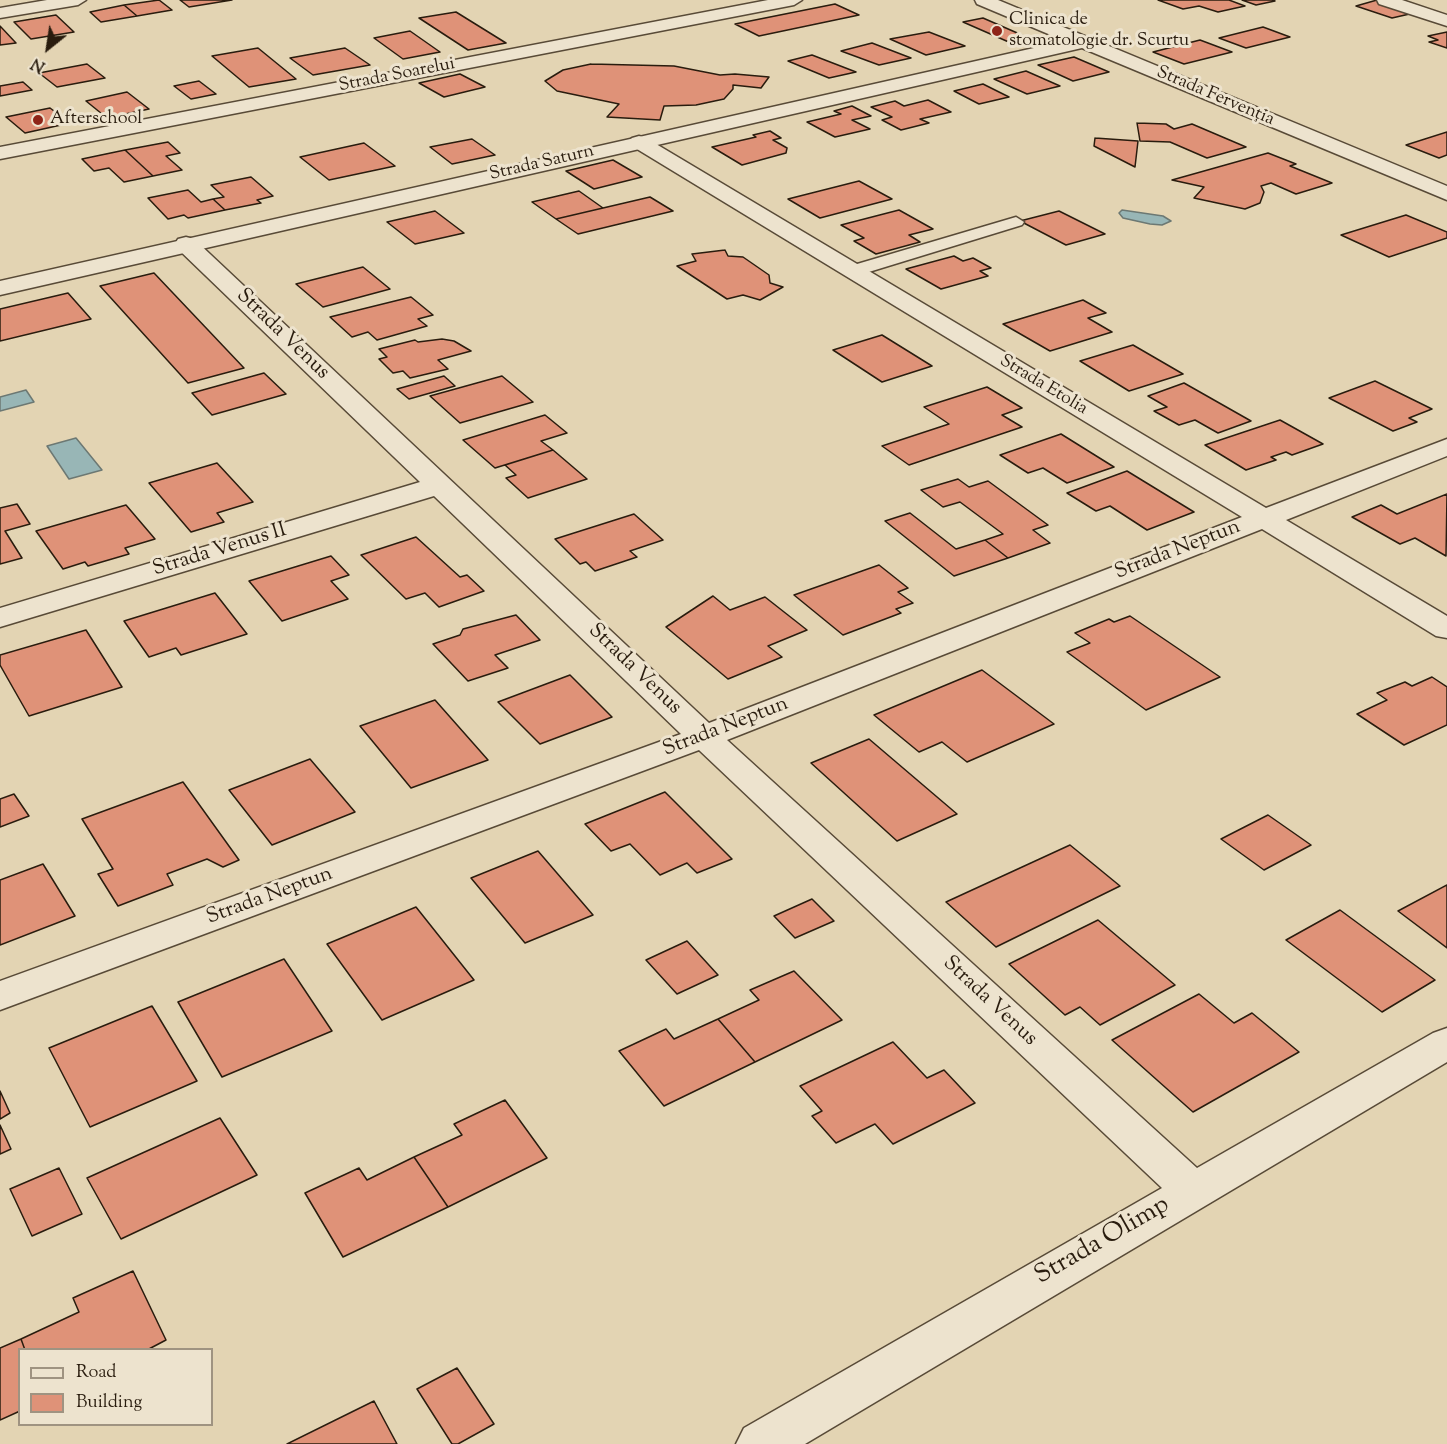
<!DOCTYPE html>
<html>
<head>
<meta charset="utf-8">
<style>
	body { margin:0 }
	#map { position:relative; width:1447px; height:1444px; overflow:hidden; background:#e3d4b3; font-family:"Sorts Mill Goudy",serif }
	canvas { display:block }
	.legend { position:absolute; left:18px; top:1348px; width:195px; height:78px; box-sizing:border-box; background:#ede3ce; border:2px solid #9f9381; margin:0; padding:8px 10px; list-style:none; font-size:18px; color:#291c0e }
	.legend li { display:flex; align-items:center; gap:12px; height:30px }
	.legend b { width:30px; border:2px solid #9f9381 }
	.north { position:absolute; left:18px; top:18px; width:60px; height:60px; -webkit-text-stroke:4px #ede3ce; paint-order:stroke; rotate:210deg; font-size:16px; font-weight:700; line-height:24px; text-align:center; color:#291c0e }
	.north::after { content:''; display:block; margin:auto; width:21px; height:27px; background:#291c0e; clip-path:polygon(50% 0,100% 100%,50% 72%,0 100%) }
</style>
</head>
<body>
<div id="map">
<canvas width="1447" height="1444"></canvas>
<ul class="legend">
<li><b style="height:8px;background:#ede3ce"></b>Road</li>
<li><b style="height:16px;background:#df9278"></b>Building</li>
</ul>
<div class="north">N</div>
</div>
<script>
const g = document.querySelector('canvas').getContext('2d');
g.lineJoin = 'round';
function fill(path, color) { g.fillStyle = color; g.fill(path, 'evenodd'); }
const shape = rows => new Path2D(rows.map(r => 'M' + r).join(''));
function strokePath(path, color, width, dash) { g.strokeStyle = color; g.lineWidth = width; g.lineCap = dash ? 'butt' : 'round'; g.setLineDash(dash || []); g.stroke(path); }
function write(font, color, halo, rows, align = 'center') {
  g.font = font + ' "Sorts Mill Goudy",serif'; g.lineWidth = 6; g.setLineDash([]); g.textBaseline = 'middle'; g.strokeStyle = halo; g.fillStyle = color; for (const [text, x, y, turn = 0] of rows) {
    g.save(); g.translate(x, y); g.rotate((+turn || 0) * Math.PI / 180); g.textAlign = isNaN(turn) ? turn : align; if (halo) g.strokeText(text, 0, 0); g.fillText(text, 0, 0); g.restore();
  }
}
const water = shape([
	[1122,210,1163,216,1171,221,1162,225,1150,224,1123,218,1119,213,1122,210],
	[26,390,34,402,0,411,0,397,26,390],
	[76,438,102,470,69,479,47,446,76,438]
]);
const building = shape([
	[159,0,172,10,137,16,124,5,159,0],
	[180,0,232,0,189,7,180,0],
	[1158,0,1229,0,1245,6,1218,12,1199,6,1183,9,1158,0],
	[1242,0,1273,0,1275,1,1256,5,1242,0],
	[1377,0,1414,13,1392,18,1356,6,1377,0],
	[835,4,859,15,759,36,735,24,835,4],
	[124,5,137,16,101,22,90,12,124,5],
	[456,12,506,43,468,50,419,18,456,12],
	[56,15,74,32,31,39,14,22,56,15],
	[983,18,1031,39,1011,43,963,22,983,18],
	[0,26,16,43,0,45,0,26],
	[1263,27,1290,37,1246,48,1219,38,1263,27],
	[410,31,440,52,403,59,374,38,410,31],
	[929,32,965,46,926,55,890,39,929,32],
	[1447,32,1447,48,1429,42,1438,40,1428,36,1447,32],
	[1200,40,1232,52,1184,64,1153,52,1200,40],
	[872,43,911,58,879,65,841,51,872,43],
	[258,48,296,79,249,87,212,56,258,48],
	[345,48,370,65,313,75,290,58,345,48],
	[812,55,856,72,829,78,788,61,812,55],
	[1074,57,1109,72,1073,81,1038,65,1074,57],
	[87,64,105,78,57,87,39,73,87,64],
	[591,64,674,66,720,75,735,74,769,77,761,88,733,85,733,89,724,99,696,105,664,106,660,120,607,117,619,104,557,91,545,81,563,70,591,64],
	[1026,71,1060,86,1027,94,994,79,1026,71],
	[460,74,485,87,444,97,419,83,460,74],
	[199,81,216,94,191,99,174,86,199,81],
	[23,82,32,90,0,96,0,86,23,82],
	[983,84,1009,97,979,104,954,91,983,84],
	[127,92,149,109,107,118,86,101,127,92],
	[928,100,951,112,920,119,929,123,901,130,882,120,892,117,871,107,895,101,904,106,928,100],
	[852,106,871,116,852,120,870,129,835,137,807,122,841,114,834,111,852,106],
	[50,108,70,123,25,133,6,117,50,108],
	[1137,123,1166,124,1174,129,1192,124,1246,147,1207,158,1170,142,1140,141,1137,123],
	[770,131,781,138,773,140,787,148,786,153,742,165,712,147,756,137,753,135,770,131],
	[1447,132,1447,155,1439,158,1406,145,1447,132],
	[1095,138,1138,141,1135,167,1094,146,1095,138],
	[472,139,495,155,452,164,430,147,472,139],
	[168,142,180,153,166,156,182,170,153,176,125,150,168,142],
	[364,143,395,166,329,180,300,157,364,143],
	[125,150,153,176,124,182,109,168,94,171,82,159,125,150],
	[1268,153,1296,164,1290,166,1332,183,1296,194,1271,183,1261,186,1264,192,1260,203,1245,209,1194,198,1204,187,1172,180,1268,153],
	[613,160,642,177,594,189,566,171,613,160],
	[251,177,273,196,257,200,261,203,225,210,213,199,224,197,211,185,251,177],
	[859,181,892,199,820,218,788,199,859,181],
	[188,190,201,202,213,199,225,210,188,218,184,215,168,219,148,198,188,190],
	[579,191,603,208,556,219,532,202,579,191],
	[650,197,673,211,578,234,556,219,650,197],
	[899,210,933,229,909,235,920,242,876,254,854,241,864,238,841,225,899,210],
	[435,211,464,233,415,244,387,222,435,211],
	[1059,211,1105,234,1066,245,1020,221,1059,211],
	[1406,215,1447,232,1447,238,1389,257,1341,235,1406,215],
	[725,250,728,256,743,257,769,275,770,283,783,287,760,300,743,295,727,299,677,266,696,261,692,254,725,250],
	[954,256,963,261,973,258,991,268,980,271,988,276,941,289,906,269,954,256],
	[363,267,390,289,323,307,296,284,363,267],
	[154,273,244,368,188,383,100,286,154,273],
	[68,293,91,319,0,341,0,309,68,293],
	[411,297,433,315,418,319,427,326,377,340,368,332,352,337,330,317,411,297],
	[1083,300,1106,313,1088,318,1112,332,1050,351,1003,324,1083,300],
	[882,335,932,366,882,382,833,350,882,335],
	[442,339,454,341,471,351,438,360,448,369,410,378,403,371,393,373,379,359,387,357,379,349,415,340,418,342,442,339],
	[1133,345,1183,374,1129,391,1080,361,1133,345],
	[264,373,286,394,212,415,192,393,264,373],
	[444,376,455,386,409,399,397,389,444,376],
	[502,376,533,402,460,423,430,396,502,376],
	[1375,381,1432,409,1409,418,1417,422,1393,431,1329,398,1375,381],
	[1184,383,1251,421,1218,433,1195,420,1179,425,1154,411,1167,407,1148,396,1184,383],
	[987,387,1022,408,1002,415,1022,427,909,465,882,446,949,424,924,407,987,387],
	[545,415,567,433,541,441,553,450,495,468,463,440,545,415],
	[1280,420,1323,444,1292,455,1286,452,1271,457,1276,460,1246,470,1205,445,1280,420],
	[1061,434,1114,467,1067,483,1043,468,1028,473,1000,455,1061,434],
	[553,450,587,479,528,498,506,478,516,475,505,465,553,450],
	[217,463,253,502,217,513,224,522,191,532,149,483,217,463],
	[1127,471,1194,512,1147,530,1110,506,1096,511,1067,493,1127,471],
	[958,479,969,487,988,481,1048,525,1033,530,1050,543,1008,558,985,540,1003,534,960,502,943,507,921,490,958,479],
	[1447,494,1446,556,1415,538,1400,544,1352,517,1381,505,1397,514,1447,494],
	[17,504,30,524,5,531,22,558,0,564,0,508,17,504],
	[126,505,155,539,125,548,129,554,88,566,85,562,63,569,36,531,126,505],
	[910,513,956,549,985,540,1008,558,954,576,885,521,910,513],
	[634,514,663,540,630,551,637,557,595,571,586,562,580,564,555,539,634,514],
	[416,537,460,577,467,575,484,591,439,607,425,593,406,599,361,555,416,537],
	[331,556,349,575,331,581,348,599,282,621,249,581,331,556],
	[879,565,908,588,898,592,913,603,896,609,901,613,843,635,794,595,879,565],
	[215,593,247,634,181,655,176,648,149,657,124,621,215,593],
	[713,596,730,610,765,597,807,630,768,646,782,657,728,679,666,627,713,596],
	[516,615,540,640,495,655,508,668,468,681,433,644,460,635,463,629,516,615],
	[1130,616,1220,677,1146,710,1067,652,1090,643,1075,633,1109,619,1114,622,1130,616],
	[86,630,122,687,29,716,0,665,0,655,86,630],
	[982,670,1054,724,967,762,942,742,919,752,874,715,982,670],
	[570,675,612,717,540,744,498,702,570,675],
	[1432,677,1447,687,1447,725,1404,745,1357,714,1387,700,1377,693,1405,682,1412,686,1432,677],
	[435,700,488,760,411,788,360,726,435,700],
	[869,739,957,814,897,841,811,763,869,739],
	[310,759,355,812,272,845,229,790,310,759],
	[183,782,239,860,223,867,207,859,167,874,173,885,118,906,98,874,113,869,82,819,183,782],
	[665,792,732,859,697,873,687,863,660,875,630,844,611,851,585,824,665,792],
	[14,794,29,816,0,827,0,799,14,794],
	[1268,815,1311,845,1264,870,1221,839,1268,815],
	[1070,845,1120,886,996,947,946,902,1070,845],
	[538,851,593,915,525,943,471,878,538,851],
	[43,864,75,916,0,945,0,880,43,864],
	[1447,885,1447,948,1398,911,1447,885],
	[812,899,834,921,795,938,774,916,812,899],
	[416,907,474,980,382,1020,327,944,416,907],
	[1340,910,1435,980,1382,1012,1286,940,1340,910],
	[1098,920,1175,985,1100,1025,1080,1007,1065,1015,1009,964,1098,920],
	[687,941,718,975,677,994,646,960,687,941],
	[284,959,332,1031,222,1077,178,1002,284,959],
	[794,971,842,1020,755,1062,718,1019,759,1000,750,990,794,971],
	[1199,994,1234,1023,1252,1013,1299,1052,1193,1112,1112,1040,1199,994],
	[152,1006,197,1081,90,1127,49,1048,152,1006],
	[718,1019,755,1062,664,1106,619,1051,666,1029,674,1039,718,1019],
	[893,1042,927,1078,944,1070,975,1103,893,1144,875,1124,836,1143,812,1116,822,1111,800,1086,893,1042],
	[0,1091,10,1113,0,1119,0,1091],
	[505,1100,547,1158,448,1207,414,1157,462,1135,454,1124,505,1100],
	[220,1118,257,1175,121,1239,87,1178,220,1118],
	[0,1125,11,1149,0,1154,0,1125],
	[414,1157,448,1207,343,1257,305,1193,359,1168,367,1180,414,1157],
	[59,1168,82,1214,32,1236,10,1189,59,1168],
	[133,1271,166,1340,147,1350,25,1350,21,1339,79,1312,73,1298,133,1271],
	[21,1339,25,1350,20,1350,20,1411,0,1420,0,1348,21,1339],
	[457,1368,494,1424,458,1444,452,1444,417,1389,457,1368],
	[374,1401,397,1444,287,1444,374,1401]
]);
const service = shape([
	[1016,217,1024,222,1022,225,859,275,847,275,845,271,847,267,1016,217]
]);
const minor = shape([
	[47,0,86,0,78,5,0,18,0,8,47,0],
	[768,0,802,0,794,5,0,159,0,147,768,0],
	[1377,0,1402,0,1447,15,1447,26,1379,4,1377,0],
	[639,136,646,138,1266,508,1447,439,1447,456,1286,520,1447,616,1447,638,1436,636,1262,529,727,740,1197,1168,1433,1033,1447,1028,1447,1062,805,1444,736,1444,744,1428,1162,1188,699,750,0,1010,0,981,681,734,434,496,0,627,0,608,420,482,178,249,175,244,178,239,186,237,194,239,709,723,1242,517,632,146,629,142,632,138,639,136]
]);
const tertiary = shape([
	[975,0,998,0,1447,186,1447,200,1082,48,0,295,0,281,1065,41,977,4,975,0]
]);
const markers = [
	[997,31,6,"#8f2418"],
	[38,120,6,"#8f2418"]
];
const farPoinames = [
	["Clinica de",1009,21],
	["stomatologie dr. Scurtu",1009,42],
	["Afterschool",50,120]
];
const farStreetnames = [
	["Strada Soarelui",397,76,-11],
	["Strada Fervenția",1215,97,23],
	["Strada Saturn",542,164,-13],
	["Strada Etolia",1043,386,31]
];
const streetNames = [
	["Strada Venus",282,335,44],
	["Strada Venus II",220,551,-17],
	["Strada Neptun",1178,551,-21],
	["Strada Venus",634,670,44],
	["Strada Neptun",726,728,-21],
	["Strada Neptun",270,897,-20],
	["Strada Venus",989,1002,43]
];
const nearStreetnames = [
	["Strada Olimp",1103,1242,-30]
];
fill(water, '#98b6b6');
strokePath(water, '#6c7873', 1.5);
fill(building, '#df9278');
strokePath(building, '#291c0e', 1.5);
strokePath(service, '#584a37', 3);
strokePath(minor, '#584a37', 3);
strokePath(tertiary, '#584a37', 3);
fill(service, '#ede3ce');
fill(minor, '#ede3ce');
fill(tertiary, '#ede3ce');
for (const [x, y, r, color] of markers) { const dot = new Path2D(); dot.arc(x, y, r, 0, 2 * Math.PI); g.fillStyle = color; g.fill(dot); strokePath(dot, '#ede3ce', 2); }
write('18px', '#291c0e', '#ede3ce', farPoinames, 'left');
write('18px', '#291c0e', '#ede3ce', farStreetnames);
write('21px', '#291c0e', '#ede3ce', streetNames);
write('26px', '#291c0e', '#ede3ce', nearStreetnames);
</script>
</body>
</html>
